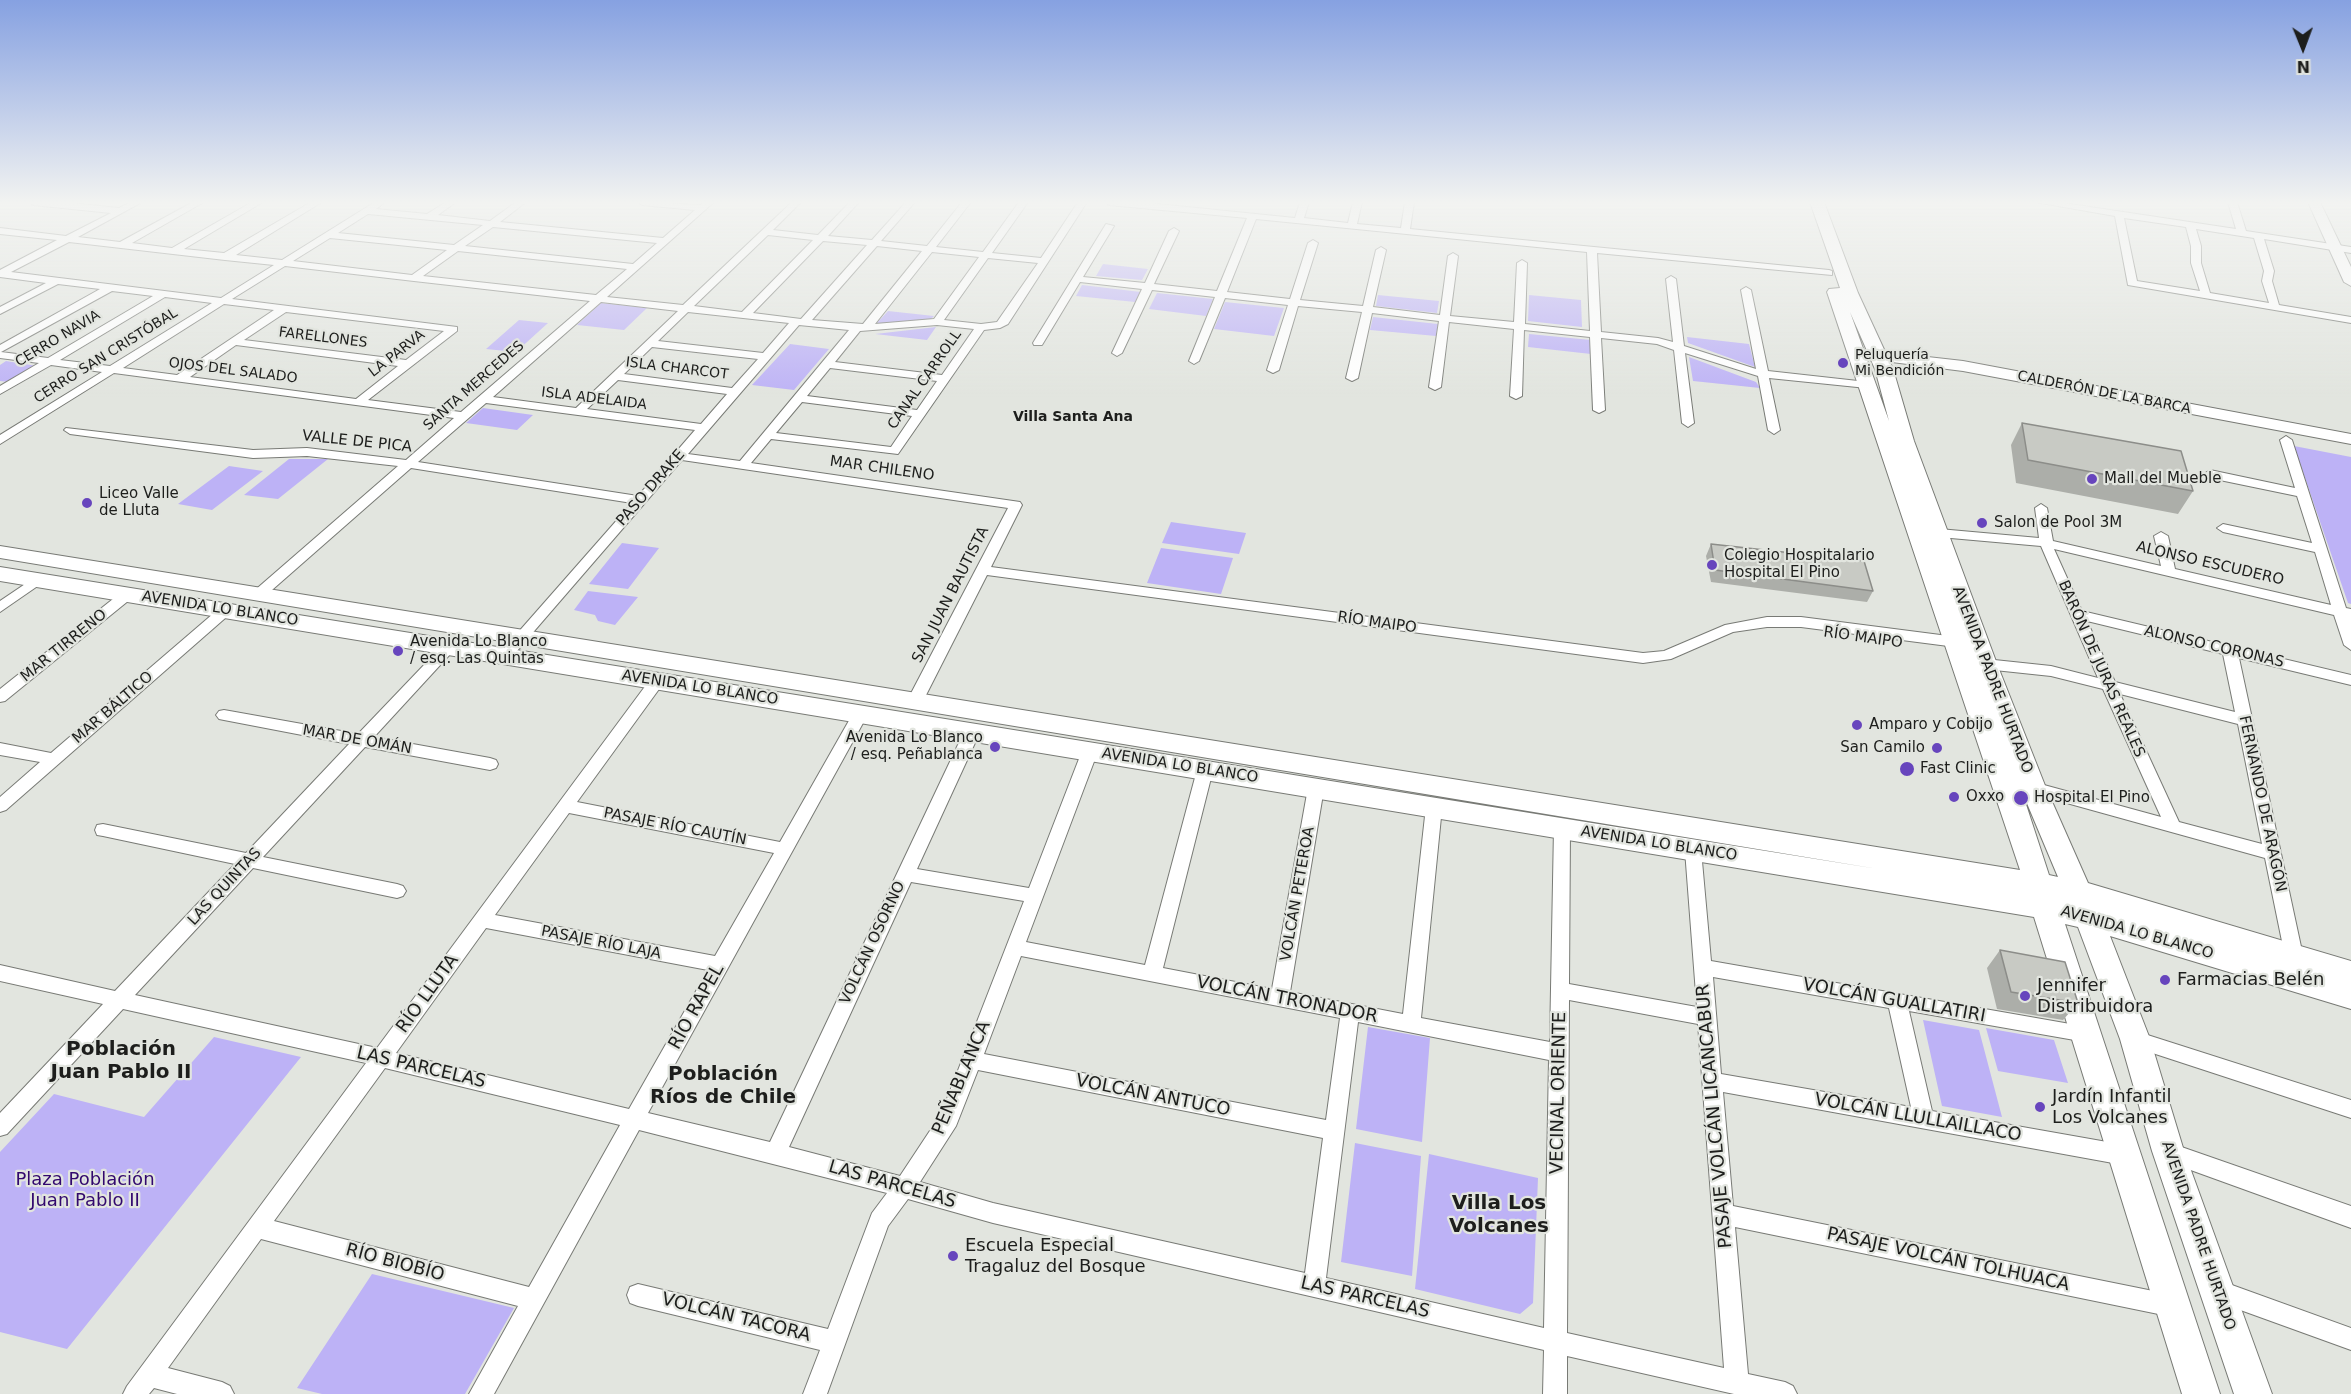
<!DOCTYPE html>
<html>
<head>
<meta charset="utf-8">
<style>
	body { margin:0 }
	#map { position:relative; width:2351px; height:1394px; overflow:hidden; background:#e2e5df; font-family:"DejaVu Sans",sans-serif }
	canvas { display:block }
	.north { position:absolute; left:2273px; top:18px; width:60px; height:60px; -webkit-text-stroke:4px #e2e5df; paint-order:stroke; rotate:179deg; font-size:16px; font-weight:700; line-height:24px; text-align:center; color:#1d1e1c }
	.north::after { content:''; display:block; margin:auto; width:21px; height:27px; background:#1d1e1c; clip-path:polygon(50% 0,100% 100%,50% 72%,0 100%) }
</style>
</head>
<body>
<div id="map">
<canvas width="2351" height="1394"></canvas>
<div class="north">N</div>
</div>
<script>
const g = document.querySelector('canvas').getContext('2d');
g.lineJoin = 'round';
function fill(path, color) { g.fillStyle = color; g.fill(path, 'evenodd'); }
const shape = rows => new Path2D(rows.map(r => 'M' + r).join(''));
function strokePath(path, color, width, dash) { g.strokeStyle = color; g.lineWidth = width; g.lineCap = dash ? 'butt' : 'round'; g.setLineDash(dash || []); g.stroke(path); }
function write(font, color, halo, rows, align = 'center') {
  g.font = font + ' "DejaVu Sans",sans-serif'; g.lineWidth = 4.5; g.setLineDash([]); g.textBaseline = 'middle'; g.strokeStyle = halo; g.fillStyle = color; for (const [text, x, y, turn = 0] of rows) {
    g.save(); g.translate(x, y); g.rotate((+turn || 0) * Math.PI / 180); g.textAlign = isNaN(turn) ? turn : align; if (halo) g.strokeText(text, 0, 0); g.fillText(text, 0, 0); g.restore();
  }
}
const green = shape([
	[1103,264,1148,269,1142,280,1096,276],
	[1082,285,1141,292,1135,302,1076,296],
	[1157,293,1213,299,1206,316,1149,309],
	[1378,295,1439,301,1437,313,1376,306],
	[1529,295,1581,300,1582,327,1528,321],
	[1225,302,1284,308,1274,336,1214,329],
	[601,303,647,308,624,330,577,325],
	[888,311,934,316,931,319,876,324],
	[1373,317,1438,324,1436,336,1370,330],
	[519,320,548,323,516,352,486,349],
	[936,327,927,340,875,334],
	[1529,334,1591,340,1591,354,1528,347],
	[1687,337,1749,344,1755,367,1688,343],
	[790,344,829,349,794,390,752,385],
	[1689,357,1756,382,1760,388,1693,381],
	[6,361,37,366,9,382,0,381,0,365],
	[483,408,533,415,517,430,466,423],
	[2294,446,2351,457,2351,604,2348,603],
	[289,459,328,459,278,499,244,495],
	[229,466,263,471,212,510,178,504],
	[1171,522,1246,533,1239,554,1162,543],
	[622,543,659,548,628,589,589,584],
	[1161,548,1233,558,1221,594,1147,583],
	[588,591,638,597,615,625,598,621,595,615,574,610],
	[1923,1020,1979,1030,2002,1117,1942,1106],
	[1368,1027,1430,1038,1422,1142,1356,1129],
	[1986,1028,2054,1040,2068,1083,1998,1071],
	[214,1037,301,1057,67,1349,0,1332,0,1152,54,1094,144,1117],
	[1355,1143,1421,1156,1412,1276,1341,1262],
	[1429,1154,1538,1178,1533,1303,1520,1314,1415,1289],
	[372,1274,514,1308,465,1394,322,1394,297,1388]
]);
const street = shape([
	[29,202,61,202,119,208,131,202,142,202,78,237,120,242,193,202,204,202,132,243,172,248,252,202,263,202,184,249,224,253,311,202,322,202,236,255,282,260,375,202,385,202,376,209,427,214,446,202,456,202,438,215,490,221,516,202,526,202,500,222,663,238,695,210,642,205,638,202,701,205,704,202,714,202,607,297,683,305,792,202,801,202,773,230,818,235,850,202,859,202,828,236,872,240,906,202,915,202,881,241,927,246,962,202,971,202,936,247,983,252,1019,202,1028,202,992,253,1041,258,1078,202,1087,202,1008,324,1000,328,984,330,898,454,771,439,751,463,1020,502,1022,505,991,567,1643,653,1664,651,1725,625,1767,617,1801,617,1956,637,1963,642,1956,647,1801,627,1767,627,1733,632,1671,659,1643,663,987,575,923,701,915,706,907,701,1008,508,682,460,510,659,505,661,498,656,500,653,632,503,411,468,264,597,254,597,252,594,254,591,398,466,307,456,253,458,70,434,64,430,66,428,253,450,307,448,406,460,454,418,114,373,0,444,0,435,102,372,51,365,0,394,0,386,39,363,0,358,0,345,100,289,58,284,0,314,0,307,46,283,0,277,0,270,57,240,0,234,0,228,66,236,111,213,33,205,29,202],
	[368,214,483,225,454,245,338,233,368,214],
	[493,227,657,243,633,264,465,246,493,227],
	[768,235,813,240,742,312,694,306,768,235],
	[330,238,447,250,412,275,293,261,330,238],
	[823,241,867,245,801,319,753,313,823,241],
	[69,242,225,260,274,265,221,298,11,272,69,242],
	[877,246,922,251,863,324,812,320,877,246],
	[458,251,627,269,596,295,423,276,458,251],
	[932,252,979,257,934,319,875,324,932,252],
	[988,258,1038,263,997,322,981,324,944,320,988,258],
	[285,266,414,281,590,301,461,412,368,400,457,331,457,327,232,299,285,266],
	[112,291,153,296,48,358,1,352,112,291],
	[165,297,212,303,110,366,60,360,165,297],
	[601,302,678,311,576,408,493,397,601,302],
	[224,304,274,310,177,375,123,368,224,304],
	[286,312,444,331,406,360,244,340,286,312],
	[688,312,789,323,763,353,658,341,688,312],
	[799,325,849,330,740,461,688,454,799,325],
	[937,325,974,329,942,375,835,362,860,331,937,325],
	[236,345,398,366,356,399,190,377,236,345],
	[652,347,758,359,732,388,624,374,652,347],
	[830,368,937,381,917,410,807,396,830,368],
	[618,380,727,394,701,424,587,409,618,380],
	[802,402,912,416,891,447,776,433,802,402],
	[486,403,578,415,695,430,638,496,418,462,486,403],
	[1105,202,1138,202,1295,218,1300,202,1309,202,1304,218,1348,223,1353,202,1362,202,1357,224,1401,228,1405,202,1414,202,1410,229,1829,270,1832,271,1832,275,1597,253,1601,332,1658,338,1673,342,1666,279,1671,276,1676,279,1684,346,1756,369,1741,290,1746,287,1751,290,1768,371,1867,382,1873,385,1867,388,1769,378,1780,430,1774,434,1768,430,1758,376,1685,353,1694,423,1688,427,1682,423,1674,350,1657,344,1601,338,1605,410,1599,413,1593,410,1590,337,1524,330,1522,396,1516,399,1510,396,1514,329,1449,322,1441,387,1435,390,1429,387,1439,321,1372,313,1358,378,1352,381,1346,378,1362,312,1298,306,1279,370,1273,373,1267,370,1288,305,1225,298,1199,361,1194,364,1189,361,1215,297,1152,290,1122,353,1117,356,1112,353,1142,289,1080,282,1042,345,1034,345,1033,343,1106,224,1114,226,1083,277,1145,283,1169,231,1174,228,1179,231,1154,284,1217,291,1247,218,1109,205,1105,202],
	[1256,219,1587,252,1590,331,1525,324,1527,263,1522,260,1517,263,1514,322,1450,316,1458,256,1453,253,1448,256,1440,315,1373,307,1386,250,1381,247,1376,250,1363,306,1300,300,1318,243,1313,240,1308,243,1290,299,1227,292,1256,219],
	[2035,202,2057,202,2236,229,2228,202,2237,202,2246,231,2351,247,2351,253,2264,239,2274,271,2272,281,2279,305,2351,317,2351,323,2128,285,2115,216,2035,202],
	[2124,218,2186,227,2191,246,2191,263,2200,291,2137,281,2124,218],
	[2196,229,2254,238,2264,271,2262,281,2269,303,2210,293,2201,263,2201,246,2196,229],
	[2286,436,2292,440,2346,608,2351,609,2351,650,2344,645,2334,615,2054,549,2082,611,2351,675,2351,685,2239,658,2303,956,2300,961,2294,964,2288,961,2285,956,2265,858,2027,792,2025,788,2027,784,2033,782,2161,817,2103,689,2051,676,1985,669,1978,664,1985,659,2051,666,2098,678,2041,546,1928,536,1921,532,1928,528,2039,538,2035,508,2041,504,2047,508,2053,541,2161,566,2154,536,2161,532,2168,536,2175,569,2331,605,2315,552,2223,532,2217,528,2223,524,2312,543,2297,496,2210,478,2204,474,2210,470,2295,488,2280,440,2286,436],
	[2087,621,2223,654,2235,712,2115,682,2087,621],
	[2120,694,2238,724,2262,844,2179,822,2120,694],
	[37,576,44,580,42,583,0,612,0,601,37,576],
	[128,590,133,591,135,594,133,597,5,701,0,702,0,689,123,591,128,590],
	[226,605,231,607,233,610,231,613,6,810,0,812,0,797,40,762,0,755,0,743,51,753,221,607,226,605],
	[449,642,454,644,456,647,454,650,374,737,490,758,496,760,498,764,496,768,490,770,365,747,263,857,397,884,403,886,406,891,403,896,397,898,253,868,135,995,377,1048,652,677,657,676,662,677,664,681,662,685,577,802,780,842,855,710,865,710,868,714,648,1113,770,1142,964,732,972,726,980,732,917,869,1029,888,1082,751,1084,747,1090,745,1096,747,1098,751,1026,942,1145,965,1197,770,1199,766,1205,764,1211,766,1213,770,1163,968,1272,989,1308,788,1310,784,1316,782,1322,784,1324,788,1290,992,1403,1014,1426,807,1428,803,1434,801,1440,803,1442,807,1421,1018,1550,1042,1554,828,1556,823,1562,822,1568,823,1570,828,1569,984,1697,1007,1685,850,1687,845,1693,843,1699,845,1701,850,1711,961,2093,1028,2096,1034,2093,1040,2086,1042,1909,1011,1932,1111,2124,1145,2131,1148,2134,1155,2131,1162,2124,1165,1723,1092,1733,1206,2173,1295,2181,1298,2184,1306,2181,1314,2173,1317,1735,1227,1748,1374,1785,1382,1793,1386,1797,1394,1734,1394,1567,1356,1567,1394,1543,1394,1544,1350,993,1223,908,1199,888,1226,827,1394,803,1394,820,1350,638,1306,630,1303,627,1295,630,1287,638,1284,828,1329,872,1213,887,1193,639,1130,494,1394,469,1394,518,1306,261,1239,168,1368,222,1382,230,1386,234,1394,177,1394,154,1388,149,1394,123,1394,127,1386,366,1063,123,1009,7,1134,0,1136,0,1113,103,1004,0,981,0,965,115,991,235,864,103,836,97,835,95,830,97,825,103,824,246,853,349,744,224,720,219,719,216,715,219,711,224,710,358,734,444,644,449,642],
	[569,813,774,853,715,956,495,915,569,813],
	[911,882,1024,901,941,1114,900,1176,789,1147,911,882],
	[486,928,708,970,629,1109,396,1053,486,928],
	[1021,956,1340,1018,1326,1120,984,1054,1021,956],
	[1713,977,1889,1008,1911,1107,1721,1074,1713,977],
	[1569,1000,1698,1024,1724,1368,1567,1333,1569,1000],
	[1358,1022,1549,1060,1544,1328,1326,1278,1358,1022],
	[385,1068,620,1125,529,1287,274,1221,385,1068],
	[978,1070,1323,1138,1305,1273,993,1203,920,1182,956,1126,978,1070],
	[2135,1031,2351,1100,2351,1118,2128,1045,2125,1039,2128,1033,2135,1031],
	[2170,1143,2351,1206,2351,1228,2163,1160,2160,1153,2163,1146,2170,1143],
	[2218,1280,2351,1328,2351,1350,2210,1299,2207,1291,2210,1283,2218,1280]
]);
const secondary = shape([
	[2308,202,2320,202,2351,267,2351,286,2344,282,2308,202],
	[1857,349,1963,361,2351,434,2351,444,1963,371,1852,357,1849,354,1852,351,1857,349]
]);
const primary = shape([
	[1810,202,1824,202,1858,293,1893,369,1914,441,1997,664,2046,788,2088,883,2351,961,2351,1009,2110,936,2150,1039,2184,1151,2272,1394,2234,1394,2152,1151,2120,1039,2078,927,2065,924,2220,1394,2182,1394,2034,917,0,581,0,567,1878,869,0,558,0,546,2020,870,1827,292,1829,289,1840,288,1810,202],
	[1850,312,1875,369,1889,421,1850,312],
	[2021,789,2058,877,2049,875,2021,789]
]);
const wall = shape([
	[2022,423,2193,491,2178,514,2016,483,2011,445],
	[1711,544,1873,591,1867,602,1711,582,1706,556],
	[2000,950,2078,1003,2063,1020,1997,1009,1987,968]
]);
const building = shape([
	[2022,423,2181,451,2193,491,2028,460,2022,423],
	[1711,544,1864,561,1873,591,1715,570,1711,544],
	[2000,950,2065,962,2078,1003,2011,992,2000,950]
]);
const markers = [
	[1843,363,6,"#6745bd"],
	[2092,479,6,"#6745bd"],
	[87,503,6,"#6745bd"],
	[1982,523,6,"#6745bd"],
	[1712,565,6,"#6745bd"],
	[398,651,6,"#6745bd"],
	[1857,725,6,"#6745bd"],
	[995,747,6,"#6745bd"],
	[1937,748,6,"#6745bd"],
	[1907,769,8,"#6745bd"],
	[1954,797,6,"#6745bd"],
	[2021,798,8,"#6745bd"],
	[2165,980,6,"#6745bd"],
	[2025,996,6,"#6745bd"],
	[2040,1107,6,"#6745bd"],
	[953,1256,6,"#6745bd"]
];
const farStreetnames = [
	["FARELLONES",323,338,7],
	["CERRO NAVIA",58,339,-31],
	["LA PARVA",397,354,-38],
	["CERRO SAN CRISTÓBAL",106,356,-32],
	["ISLA CHARCOT",677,369,7],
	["OJOS DEL SALADO",233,371,7],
	["CANAL CARROLL",925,380,-55],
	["SANTA MERCEDES",474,386,-41],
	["CALDERÓN DE LA BARCA",2104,393,11],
	["ISLA ADELAIDA",594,399,7]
];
const farPoinames = [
	["Peluquería",1855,355],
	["Mi Bendición",1855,371]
];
const farNeighbourhoodnames = [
	["Villa Santa Ana",1073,417]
];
const streetNames = [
	["VALLE DE PICA",357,442,6],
	["MAR CHILENO",882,469,8],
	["PASO DRAKE",651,488,-49],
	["ALONSO ESCUDERO",2210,564,13],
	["SAN JUAN BAUTISTA",951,595,-63],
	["AVENIDA LO BLANCO",220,609,9],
	["RÍO MAIPO",1377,623,8],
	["RÍO MAIPO",1863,638,8],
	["MAR TIRRENO",64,646,-39],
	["ALONSO CORONAS",2214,647,13],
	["BARÓN DE JURAS REALES",2101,669,66],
	["AVENIDA PADRE HURTADO",1992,680,69],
	["AVENIDA LO BLANCO",700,688,9],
	["MAR BÁLTICO",113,708,-41],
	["MAR DE OMÁN",357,740,10],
	["AVENIDA LO BLANCO",1180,766,9],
	["FERNANDO DE ARAGÓN",2262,804,78],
	["PASAJE RÍO CAUTÍN",675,827,11],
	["AVENIDA LO BLANCO",1659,844,9],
	["LAS QUINTAS",225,887,-47],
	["VOLCÁN PETEROA",1298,894,-80],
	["AVENIDA LO BLANCO",2137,933,16],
	["PASAJE RÍO LAJA",601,943,11],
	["VOLCÁN OSORNO",873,943,-65],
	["AVENIDA PADRE HURTADO",2198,1236,71]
];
const poiNames = [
	["Mall del Mueble",2104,479],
	["Liceo Valle",99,494],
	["de Lluta",99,511],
	["Salon de Pool 3M",1994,523],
	["Colegio Hospitalario",1724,556],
	["Hospital El Pino",1724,573],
	["Avenida Lo Blanco",410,642],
	["/ esq. Las Quintas",410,659],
	["Amparo y Cobijo",1869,725],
	["Avenida Lo Blanco",983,738,"right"],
	["/ esq. Peñablanca",983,755,"right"],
	["San Camilo",1925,748,"right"],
	["Fast Clinic",1920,769],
	["Oxxo",1966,797],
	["Hospital El Pino",2034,798]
];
const nearPoinames = [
	["Farmacias Belén",2177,980],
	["Jennifer",2037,986],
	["Distribuidora",2037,1007],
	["Jardín Infantil",2052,1097],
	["Los Volcanes",2052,1118],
	["Escuela Especial",965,1246],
	["Tragaluz del Bosque",965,1267]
];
const nearStreetnames = [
	["RÍO LLUTA",428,994,-54],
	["VOLCÁN TRONADOR",1287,1000,11],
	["VOLCÁN GUALLATIRI",1894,1001,10],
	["RÍO RAPEL",697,1007,-61],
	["LAS PARCELAS",421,1068,13],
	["PEÑABLANCA",962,1078,-67],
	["VECINAL ORIENTE",1559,1093,-89],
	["VOLCÁN ANTUCO",1153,1096,11],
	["PASAJE VOLCÁN LICANCABUR",1715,1116,-95],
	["VOLCÁN LLULLAILLACO",1918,1118,10],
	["LAS PARCELAS",892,1185,16],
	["PASAJE VOLCÁN TOLHUACA",1948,1260,12],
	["RÍO BIOBÍO",395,1263,15],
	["LAS PARCELAS",1365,1298,13],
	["VOLCÁN TACORA",736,1318,14]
];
const nearParknames = [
	["Plaza Población",85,1180],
	["Juan Pablo II",85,1201]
];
const nearNeighbourhoodnames = [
	["Población",121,1050],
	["Juan Pablo II",121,1073],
	["Población",723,1075],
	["Ríos de Chile",723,1098],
	["Villa Los",1499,1204],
	["Volcanes",1499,1227]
];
fill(green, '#bdb2f6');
strokePath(street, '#787a75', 2);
strokePath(secondary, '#787a75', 2);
strokePath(primary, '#787a75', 2);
fill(street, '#fff');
fill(secondary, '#fff');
fill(primary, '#fff');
fill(wall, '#acaea9');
fill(building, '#c8cac4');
strokePath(building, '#8c8d89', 1.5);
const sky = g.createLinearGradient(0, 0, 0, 397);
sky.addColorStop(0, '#86a1e1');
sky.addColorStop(0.51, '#f2f3f1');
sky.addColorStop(1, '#f2f3f100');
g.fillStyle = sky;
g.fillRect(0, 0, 2351, 397);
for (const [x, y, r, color] of markers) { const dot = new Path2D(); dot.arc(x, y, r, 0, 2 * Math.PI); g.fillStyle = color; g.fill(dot); strokePath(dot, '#e2e5df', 2); }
write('14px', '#1d1e1c', '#e2e5df', farStreetnames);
write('14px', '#1d1e1c', '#e2e5df', farPoinames, 'left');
write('bold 14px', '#1d1e1c', '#e2e5df', farNeighbourhoodnames);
write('15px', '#1d1e1c', '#e2e5df', streetNames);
write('15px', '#1d1e1c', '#e2e5df', poiNames, 'left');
write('18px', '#1d1e1c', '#e2e5df', nearPoinames, 'left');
write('18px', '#1d1e1c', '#e2e5df', nearStreetnames);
write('18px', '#32086e', '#e2e5df', nearParknames);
write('bold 20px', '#1d1e1c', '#e2e5df', nearNeighbourhoodnames);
</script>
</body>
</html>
